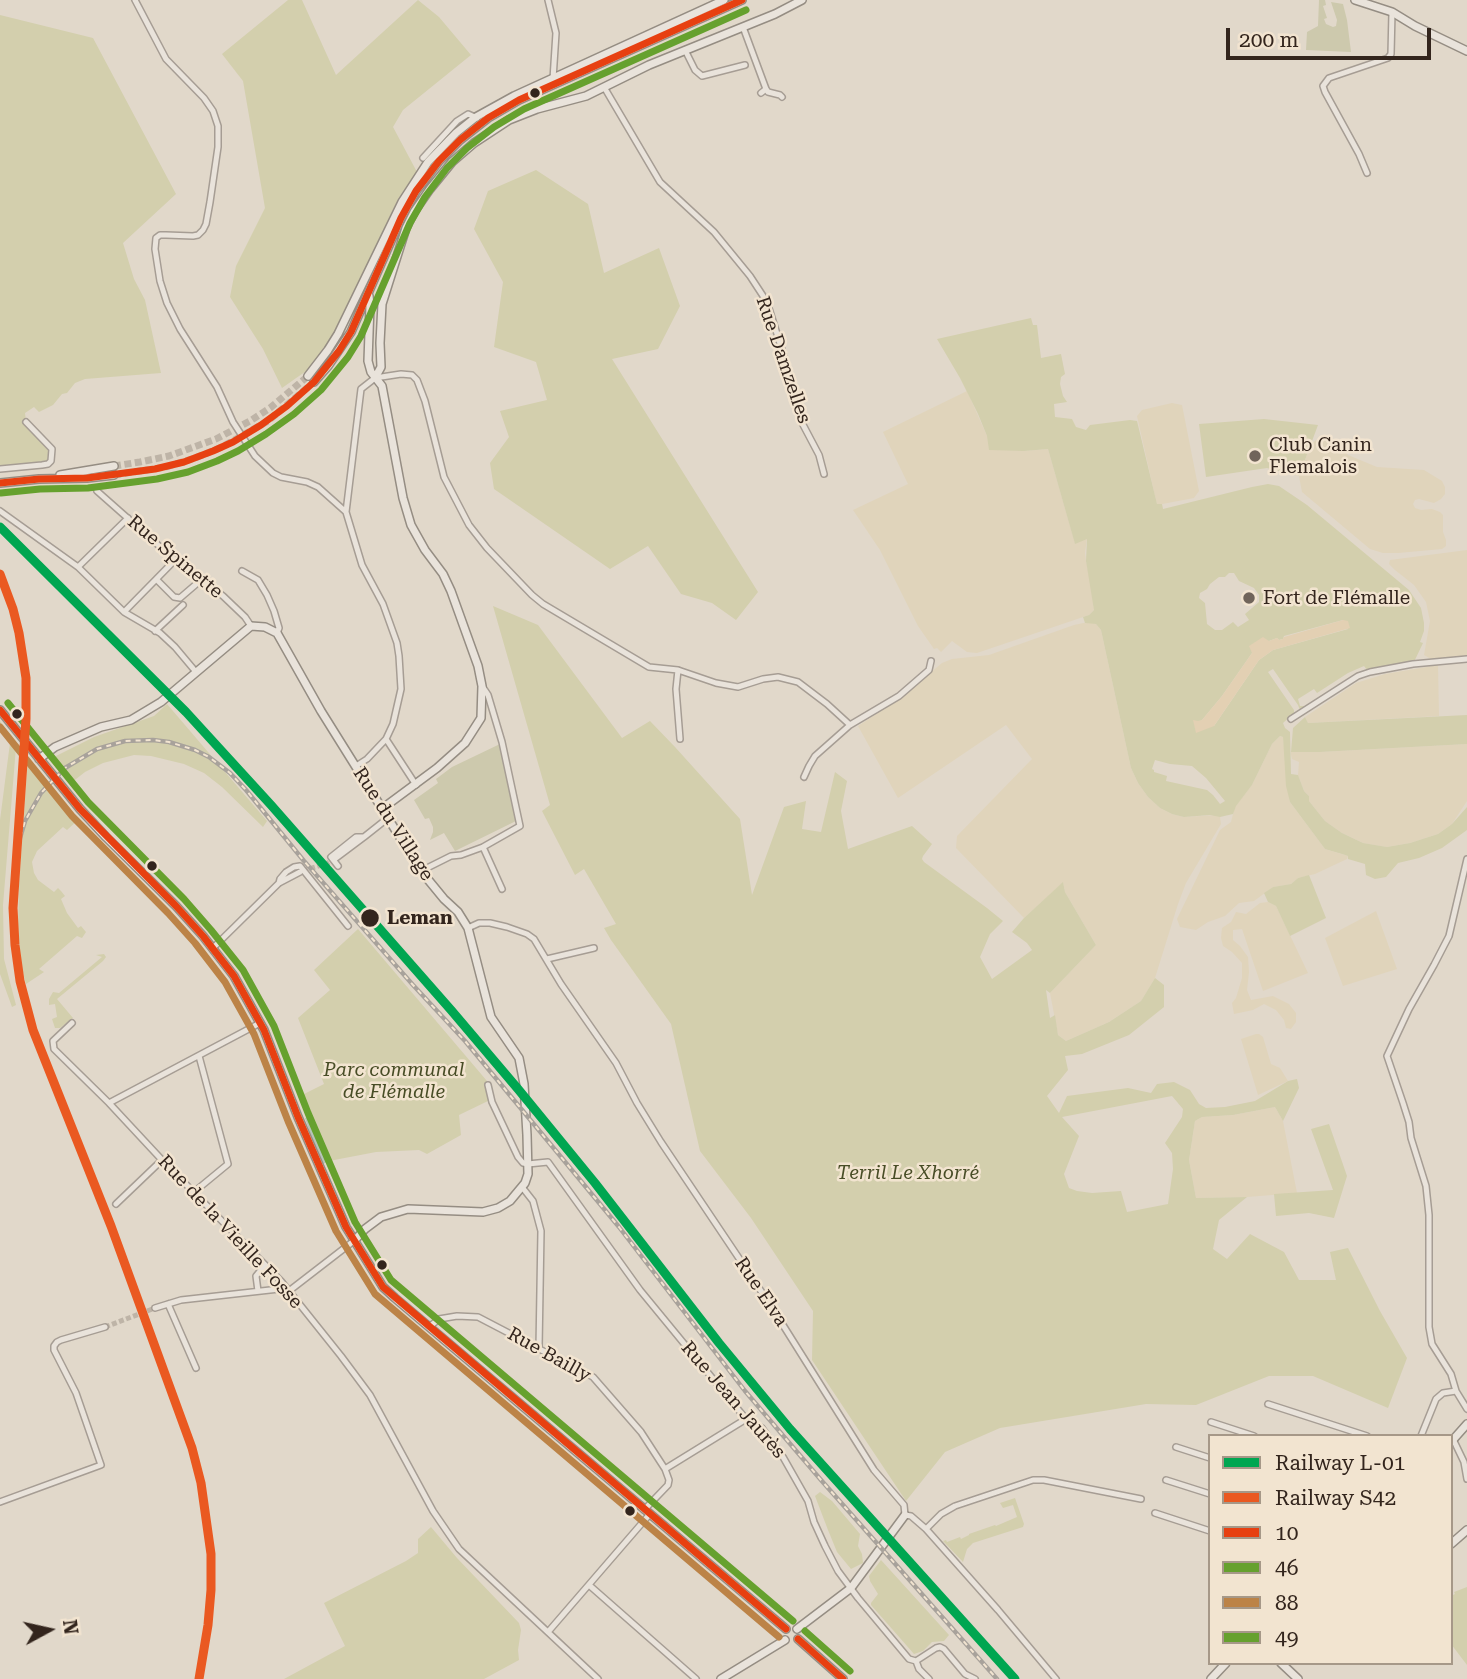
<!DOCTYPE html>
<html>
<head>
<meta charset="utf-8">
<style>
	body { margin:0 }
	#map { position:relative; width:1467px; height:1679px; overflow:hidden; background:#e1d8ca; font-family:"Roboto Serif",serif }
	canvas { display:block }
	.legend { position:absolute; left:1208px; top:1434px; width:245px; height:231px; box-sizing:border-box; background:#f2e4d0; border:2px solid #a69888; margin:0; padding:9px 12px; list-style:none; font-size:21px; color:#33251d }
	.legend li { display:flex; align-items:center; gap:14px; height:35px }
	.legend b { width:35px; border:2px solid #a69888 }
	.north { position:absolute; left:14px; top:1595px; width:70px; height:70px; -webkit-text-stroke:5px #f2e4d0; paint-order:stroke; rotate:82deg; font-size:19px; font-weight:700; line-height:28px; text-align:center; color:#33251d }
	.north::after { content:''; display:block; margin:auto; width:24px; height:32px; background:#33251d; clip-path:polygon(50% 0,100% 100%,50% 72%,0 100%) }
	.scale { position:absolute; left:1226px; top:28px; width:205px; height:32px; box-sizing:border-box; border:4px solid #33251d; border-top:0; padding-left:9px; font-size:21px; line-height:24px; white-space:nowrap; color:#33251d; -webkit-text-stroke:5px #f2e4d0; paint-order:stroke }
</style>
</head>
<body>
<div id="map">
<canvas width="1467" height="1679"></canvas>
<ul class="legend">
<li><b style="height:9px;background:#00a651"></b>Railway L-01</li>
<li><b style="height:9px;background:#ea5921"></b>Railway S42</li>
<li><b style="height:9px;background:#e74011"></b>10</li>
<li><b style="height:9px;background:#66a12e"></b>46</li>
<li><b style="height:9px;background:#bc8347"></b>88</li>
<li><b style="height:9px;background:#66a12e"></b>49</li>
</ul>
<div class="north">N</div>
<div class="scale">200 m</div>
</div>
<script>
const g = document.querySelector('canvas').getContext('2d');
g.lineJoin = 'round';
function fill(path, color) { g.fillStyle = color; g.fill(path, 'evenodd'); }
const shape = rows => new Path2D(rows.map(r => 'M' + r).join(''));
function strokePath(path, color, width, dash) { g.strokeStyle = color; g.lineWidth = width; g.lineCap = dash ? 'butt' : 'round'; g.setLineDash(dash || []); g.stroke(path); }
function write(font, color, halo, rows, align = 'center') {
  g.font = font + ' "Roboto Serif",serif'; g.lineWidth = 5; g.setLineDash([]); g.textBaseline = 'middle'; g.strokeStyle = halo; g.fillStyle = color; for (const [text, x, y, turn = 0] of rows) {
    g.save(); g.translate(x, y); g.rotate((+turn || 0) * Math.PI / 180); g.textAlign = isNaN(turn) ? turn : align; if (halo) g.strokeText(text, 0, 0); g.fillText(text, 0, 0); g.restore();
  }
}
const farmland = shape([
	[967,391,987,436,1024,451,1048,449,1075,543,1087,538,1085,553,1086,561,1093,594,1094,610,1089,615,977,653,967,652,952,641,941,652,937,648,934,649,918,626,880,550,853,510,908,484,883,432],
	[1172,403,1182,405,1199,491,1194,498,1157,505,1137,416,1142,410],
	[1326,438,1341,445,1348,455,1377,467,1424,470,1442,481,1445,487,1445,494,1441,499,1434,503,1419,499,1415,500,1413,504,1415,508,1421,510,1432,509,1440,512,1443,515,1443,532,1446,540,1446,546,1442,549,1398,553,1383,553,1370,549,1302,492,1299,476,1311,444,1316,440],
	[1467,550,1467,656,1431,659,1424,655,1430,621,1426,602,1414,585,1395,570,1389,564,1390,560],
	[1088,622,1096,624,1101,630,1131,768,1138,783,1148,797,1160,808,1172,814,1184,817,1216,815,1220,817,1221,824,1186,883,1178,904,1155,978,1141,1001,1109,1022,1066,1041,1058,1035,1050,993,1096,945,1065,892,1063,883,1024,918,956,848,957,836,1032,759,1006,725,898,798,858,726,899,699,942,663,952,659,989,655,1074,625],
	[1438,665,1439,716,1308,723,1305,717,1356,683,1385,674],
	[1280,736,1283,737,1290,802,1325,849,1348,856,1347,859,1315,874,1298,878,1291,884,1273,887,1254,901,1239,903,1225,916,1208,922,1196,930,1180,927,1177,919,1220,830,1231,822,1235,806,1252,785,1272,744],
	[1467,744,1467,801,1452,824,1438,834,1410,843,1387,847,1363,843,1342,833,1325,821,1309,801,1309,796,1304,791,1298,775,1299,762,1292,759,1291,755,1291,752,1320,752],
	[1268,902,1276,906,1308,973,1263,991,1242,929,1233,930,1233,940,1240,946,1248,957,1249,972,1247,990,1251,1000,1273,996,1289,1004,1296,1013,1296,1022,1291,1029,1286,1028,1284,1020,1276,1010,1264,1004,1253,1010,1234,1014,1232,1003,1236,998,1242,978,1242,963,1232,952,1223,946,1221,938,1222,928,1231,922,1236,912,1246,914,1260,903],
	[1376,911,1397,969,1343,986,1325,938],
	[1256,1034,1259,1034,1263,1037,1271,1064,1280,1068,1288,1081,1258,1095,1241,1039],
	[1275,1107,1283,1121,1297,1193,1247,1197,1196,1198,1189,1160,1195,1121,1202,1117,1233,1115]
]);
const green = shape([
	[288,0,302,0,336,75,418,0,439,17,471,55,403,110,393,127,417,172,398,199,331,341,320,357,309,369,282,388,263,349,230,297,236,266,265,208,243,81,222,54],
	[0,15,93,38,176,194,123,243,134,279,145,300,161,373,85,379,75,383,67,393,62,394,53,405,39,412,34,407,25,413,26,422,52,449,48,464,0,469],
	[536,170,588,204,604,273,659,248,680,306,658,349,612,359,758,592,736,620,712,603,681,594,648,546,610,569,494,489,490,463,509,437,500,411,547,400,536,362,494,347,503,282,474,229,488,191],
	[1031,318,1033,325,1037,325,1041,358,1061,354,1065,374,1061,377,1060,384,1063,396,1067,402,1054,404,1055,417,1072,419,1076,427,1086,430,1090,425,1130,420,1137,421,1157,504,1162,504,1163,509,1252,487,1268,484,1279,486,1307,505,1409,590,1421,608,1424,623,1424,631,1420,642,1423,643,1413,664,1370,672,1301,713,1298,705,1273,669,1268,672,1294,710,1294,713,1283,723,1285,728,1290,732,1291,774,1298,775,1304,791,1309,796,1309,801,1325,821,1342,833,1363,843,1387,847,1410,843,1438,834,1452,824,1467,807,1467,830,1442,848,1419,858,1398,863,1386,877,1375,879,1366,875,1365,864,1348,859,1348,856,1342,854,1325,849,1290,802,1286,786,1283,737,1280,736,1272,744,1252,785,1236,806,1233,814,1220,817,1210,815,1184,817,1172,814,1160,808,1148,797,1138,783,1131,768,1101,630,1096,624,1085,623,1083,617,1089,615,1094,610,1086,561,1087,539,1075,544,1048,449,1024,451,989,450,987,436,978,414,960,378,937,339],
	[1229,573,1234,573,1239,581,1254,588,1259,595,1259,602,1245,614,1249,620,1238,627,1233,622,1222,630,1215,630,1207,624,1205,603,1199,598,1200,593,1207,589,1210,584,1219,577,1225,577],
	[1343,620,1348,629,1273,650,1259,660,1214,726,1195,724,1202,720,1222,696,1252,653,1269,641,1277,638,1279,640,1283,639,1284,636],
	[1364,666,1367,670,1354,675,1305,706,1300,706,1298,699,1314,689,1317,693,1348,673],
	[1155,760,1170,764,1192,766,1206,778,1225,801,1220,804,1213,795,1207,790,1166,781,1167,776,1154,772,1154,770,1152,769],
	[1264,419,1318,425,1299,476,1267,468,1206,477,1199,424],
	[493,606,538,625,622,738,650,721,675,747,740,819,752,895,784,807,806,801,802,829,821,832,835,772,847,781,841,811,848,849,912,826,932,844,923,856,922,859,924,862,987,908,1003,921,990,934,980,957,992,979,1032,950,1027,943,1012,932,1024,918,1063,882,1065,892,1096,945,1050,993,1046,990,1050,1018,1055,1015,1058,1035,1066,1041,1109,1022,1141,1001,1155,978,1164,985,1164,1007,1129,1035,1082,1054,1065,1056,1068,1070,1047,1096,1059,1113,1067,1096,1128,1088,1151,1093,1157,1084,1174,1082,1190,1090,1199,1104,1206,1108,1225,1107,1255,1101,1288,1081,1297,1079,1299,1088,1283,1121,1275,1107,1233,1115,1202,1117,1195,1121,1189,1160,1196,1198,1247,1197,1219,1220,1213,1249,1227,1259,1250,1234,1284,1252,1299,1280,1336,1280,1330,1252,1348,1248,1380,1311,1407,1358,1388,1408,1313,1376,1269,1376,1196,1405,1146,1404,1000,1428,945,1452,906,1501,812,1360,813,1311,751,1218,700,1151,671,1024,611,940,604,928,616,924,584,869,575,875,542,811,550,805],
	[1172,1096,1183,1109,1182,1117,1165,1143,1172,1153,1173,1169,1168,1204,1127,1212,1121,1191,1092,1193,1077,1191,1069,1188,1064,1174,1079,1136,1062,1117],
	[167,704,267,821,263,827,222,787,204,773,184,764,151,756,134,755,103,763,85,772,71,783,55,767,56,756,94,737,154,716],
	[1467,715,1467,744,1320,752,1291,752,1293,728,1305,717,1308,723],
	[0,721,13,738,16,747,3,905,4,959,16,1005,12,1007,0,974,0,820,10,743,0,729],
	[28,757,78,820,67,830,63,827,37,851,32,862,34,873,38,880,54,892,58,888,61,891,65,896,61,899,67,913,78,928,81,926,86,932,82,938,77,936,39,969,44,972,26,984,21,965,18,924,19,885],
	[1309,875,1326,918,1290,936,1276,906,1268,902,1264,893,1273,887,1291,884,1298,878],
	[358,929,487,1081,488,1101,459,1115,461,1135,427,1154,419,1150,376,1152,329,1161,302,1095,324,1084,298,1018,330,990,314,970],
	[104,954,106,957,103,961,57,999,73,1018,60,1028,55,1028,52,1019,57,1017,55,1004,49,1005,49,999,53,992,59,993,102,957,96,955],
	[1329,1124,1347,1176,1334,1218,1309,1213,1276,1216,1274,1194,1333,1190,1311,1129],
	[820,1492,832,1501,860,1534,858,1546,862,1554,863,1563,851,1569,837,1552,828,1530,815,1496],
	[1015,1498,1024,1524,1023,1527,973,1543,967,1549,963,1562,943,1541,946,1540,947,1542,960,1537,961,1539,969,1535,969,1534,995,1525,996,1526,1017,1517,1013,1505,1003,1508,1000,1503],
	[431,1527,457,1558,519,1623,521,1630,518,1650,519,1660,484,1679,284,1679,345,1646,324,1603,406,1561,418,1553,418,1539],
	[881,1560,949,1635,944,1641,932,1642,923,1651,914,1654,871,1605,871,1603,878,1594,870,1581,869,1576],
	[1467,1587,1467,1665,1451,1644,1451,1596,1455,1594,1454,1592]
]);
const sand = shape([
	[1343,620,1348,621,1350,628,1273,650,1259,660,1214,726,1196,733,1193,720,1198,721,1202,720,1222,696,1252,653,1249,646,1263,637,1269,641,1277,638,1279,640,1283,639,1284,637]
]);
const cemetery = shape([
	[1319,0,1325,0,1326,5,1323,6,1327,18,1324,19,1326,24,1333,27,1336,26,1337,20,1331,2,1343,4,1347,20,1351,52,1306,50,1307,32,1318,26],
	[500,744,516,821,455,851,444,833,430,840,433,832,433,827,429,818,425,819,414,800,438,783,436,779,452,767]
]);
const water = shape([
	[311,1116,329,1161,321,1165,305,1118]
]);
const streetTunnel = shape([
	[303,871,328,863,336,858],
	[105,1327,155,1308]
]);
const secondaryTunnel = shape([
	[114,466,140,462,169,456,216,439,250,421,270,408,308,376],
	[114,475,166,467,195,458,222,447,268,421,314,382]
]);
const street = shape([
	[135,0,166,59,204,98,213,111,218,126,218,147,210,202,206,224,203,230,198,235,193,236,166,235,160,235,156,238,155,249,160,281,167,303,180,329,217,387,233,422,255,456,273,473,281,477,307,482,318,487,346,512,362,565,383,604,397,643,399,656,401,689,393,724,386,739,367,759,356,766],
	[548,0,556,33,553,79],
	[743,27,766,89,761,93],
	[685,50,695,70,702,76,745,65],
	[604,87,660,182,714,232,750,276,767,302,783,353,800,419,819,455,824,474],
	[766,89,768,92,780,95,782,97],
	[423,158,457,121,468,114,477,118],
	[1367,173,1359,154,1325,92,1323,86,1329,78,1388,58,1391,54,1392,12],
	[0,469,42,465,48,464,51,461,52,449,26,422],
	[97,491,175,560,223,596,245,617,251,626],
	[0,511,78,567,124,612,160,633,175,647,196,672],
	[346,512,361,389,375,378,401,374,412,375,417,380,425,401,444,477,469,525,487,548,532,595,543,604,649,667,678,670,716,683,738,687,763,679,778,677,798,682,827,704,850,725],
	[78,567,128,518],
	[242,571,258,580,267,595,274,611,279,628,277,633],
	[157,580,174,597,180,598,201,580],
	[124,612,175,560],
	[155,631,183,605],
	[678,670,676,689,680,739],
	[1291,719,1358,676,1370,672,1413,664,1467,659],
	[386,739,416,785],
	[804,777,809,766,815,756,850,725,899,696,929,670,931,661],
	[483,847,502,889],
	[336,858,364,837],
	[1467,859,1449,936,1434,965,1409,1009,1387,1056,1403,1103,1409,1122,1411,1138,1426,1186,1429,1215,1429,1327,1432,1344,1451,1374,1456,1391,1467,1409],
	[338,866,331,857,356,837,364,837,388,818],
	[421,871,451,856,461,855,483,847,520,826,502,742,488,695,482,686],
	[279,883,280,879,286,872,294,867,300,866,348,926],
	[468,928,479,923,490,923,507,927,527,934,534,939,561,984,616,1063,637,1103,661,1142,771,1306,874,1470,904,1505,905,1515,911,1516,926,1529,998,1610,1056,1679],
	[213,948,279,883,300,872],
	[547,959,594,948],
	[72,1023,53,1041,54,1049,109,1103,162,1160,281,1281,341,1356,370,1395,433,1511,459,1549,598,1679],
	[488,1085,492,1102,518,1157,523,1163,528,1164,548,1162,640,1290,746,1419,762,1428,783,1457,808,1501,814,1522,825,1546,838,1571,858,1598,909,1659,916,1661,936,1648,940,1647,944,1649,965,1674,975,1679],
	[109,1103,260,1023],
	[522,1187,533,1201,541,1231,539,1348],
	[194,1192,228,1164,199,1056],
	[116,1204,162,1160],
	[258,1291,256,1276,265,1265],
	[289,1291,355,1240],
	[168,1304,196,1368],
	[155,1308,181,1300,279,1289,285,1286],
	[429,1327,439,1319,457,1316,478,1317,593,1377,641,1432,665,1469,669,1480,668,1485,644,1510],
	[1268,1404,1367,1436],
	[1211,1422,1254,1436],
	[1421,1436,1436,1399,1443,1393,1456,1391],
	[1453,1439,1464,1462,1467,1479],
	[1176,1447,1210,1458],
	[665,1469,746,1419],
	[1166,1480,1210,1494],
	[0,1502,101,1465,76,1393,54,1350,54,1346,57,1342,61,1340,105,1327],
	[1155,1513,1210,1531],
	[926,1529,941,1514,955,1506,1033,1480,1044,1480,1141,1499],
	[589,1585,696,1679],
	[548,1632,649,1515],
	[916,1661,919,1669,929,1679]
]);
const secondary = shape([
	[1355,0,1392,12,1415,26,1467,51],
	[369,296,370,305,368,361,371,372,382,386,403,498,411,525,425,550,443,574,451,591,478,666,482,686,481,718,465,743,437,768,383,808],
	[308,376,328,350,338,334,402,202,428,162,456,133,476,117,514,96,724,0],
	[375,378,381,367,380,343,382,304,406,228,414,212,430,189,452,162,474,143,509,120,537,109,586,96,649,65,775,14,802,0],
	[314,382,328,366,351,332,401,218,416,191,439,161,460,140,488,118,519,100,742,0],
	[60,475,114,466],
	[0,483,39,479,87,478,114,475],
	[0,710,80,809,106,837,176,906,203,936,234,976,264,1030,298,1117,346,1227,383,1287,395,1298,786,1629],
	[39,759,55,747,101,727,131,720,161,702,251,626,265,627,277,633,321,711,421,871,444,899,458,912,468,928,491,1017,519,1058,524,1084,527,1135,528,1174,525,1183,510,1201,498,1208,483,1212,408,1209,381,1217,365,1229,355,1240],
	[1451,1442,1467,1424],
	[1451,1544,1467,1530],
	[797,1629,851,1588,905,1515],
	[798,1639,843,1679],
	[1281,1663,1298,1679],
	[721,1679,785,1640],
	[1211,1679,1226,1663]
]);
const rail = shape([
	[15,866,20,838,25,821,41,793,65,768,97,749,125,741,153,740,169,742,195,750,209,757,230,773,246,790,304,861,413,985,465,1041,619,1227,745,1391,821,1480,997,1679]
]);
const bus1 = shape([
	[0,483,39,479,87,478,155,469,184,462,213,451,233,442,261,425,287,406,314,382,339,351,351,332,401,218,416,191,439,161,460,140,488,118,519,100,742,0],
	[0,710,80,809,176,906,203,936,234,976,264,1030,298,1117,346,1227,383,1287,786,1629],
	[798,1639,843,1679]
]);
const bus2 = shape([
	[1,493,40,489,88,488,157,479,188,472,217,461,238,451,266,434,294,414,321,390,348,357,361,336,410,223,425,197,447,168,467,148,494,127,524,109,746,10]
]);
const bus3 = shape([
	[0,727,72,816,168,913,195,943,225,982,254,1034,288,1121,336,1231,375,1294,779,1637]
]);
const bus4 = shape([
	[8,703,88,802,184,899,211,930,243,970,274,1026,308,1113,355,1222,391,1280,793,1621],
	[805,1631,850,1671]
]);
const rail1 = shape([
	[0,527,186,712,271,805,451,1010,518,1089,595,1183,719,1343,790,1429,1015,1679]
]);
const rail2 = shape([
	[0,574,13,609,19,633,26,678,26,719,13,908,15,945,20,981,33,1030,111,1226,192,1448,201,1483,211,1554,211,1590,208,1625,199,1679]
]);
const markers = [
	[535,93,6,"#33251d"],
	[1255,456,7,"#70645a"],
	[1249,598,7,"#70645a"],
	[17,714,6,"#33251d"],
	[152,866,6,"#33251d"],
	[370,918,10,"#33251d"],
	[382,1265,6,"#33251d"],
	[630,1511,6,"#33251d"]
];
const streetNames = [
	["Rue Damzelles",783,360,71],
	["Rue Spinette",175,557,40],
	["Rue du Village",393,824,57],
	["Rue de la Vieille Fosse",230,1232,47],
	["Rue Elva",761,1292,56],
	["Rue Bailly",549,1355,29],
	["Rue Jean Jaurès",733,1400,49]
];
const poiNames = [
	["Club Canin",1269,445],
	["Flemalois",1269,467],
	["Fort de Flémalle",1263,598]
];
const stopNames = [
	["Leman",387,918]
];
const parkNames = [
	["Parc communal",394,1070],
	["de Flémalle",394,1092],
	["Terril Le Xhorré",908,1173]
];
fill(farmland, '#e0d4bb');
fill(green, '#d3cfad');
fill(sand, '#e3d0b3');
fill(cemetery, '#cdc9ad');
fill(water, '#b6c5b9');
strokePath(streetTunnel, '#beb4a7', 5, [5, 2.5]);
strokePath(secondaryTunnel, '#beb4a7', 7, [7, 3.5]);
strokePath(street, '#a69d94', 8);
strokePath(secondary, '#958d83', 10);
strokePath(street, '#e9e3db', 5);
strokePath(secondary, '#e9e3db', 7);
strokePath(rail, '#a8a29b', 4.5);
strokePath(rail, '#f2e4d0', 2, [5]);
strokePath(bus1, '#e74011', 7);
strokePath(bus2, '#66a12e', 7);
strokePath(bus3, '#bc8347', 7);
strokePath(bus4, '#66a12e', 7);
strokePath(rail1, '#00a651', 9);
strokePath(rail2, '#ea5921', 9);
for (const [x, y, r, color] of markers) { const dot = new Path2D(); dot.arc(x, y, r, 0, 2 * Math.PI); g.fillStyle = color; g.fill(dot); strokePath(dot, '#f2e4d0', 2.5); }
write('19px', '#33251d', '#f2e4d0', streetNames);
write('19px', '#33251d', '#f2e4d0', poiNames, 'left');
write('bold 19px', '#33251d', '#f2e4d0', stopNames, 'left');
write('italic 19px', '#484d26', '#f2e4d0', parkNames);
</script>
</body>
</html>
